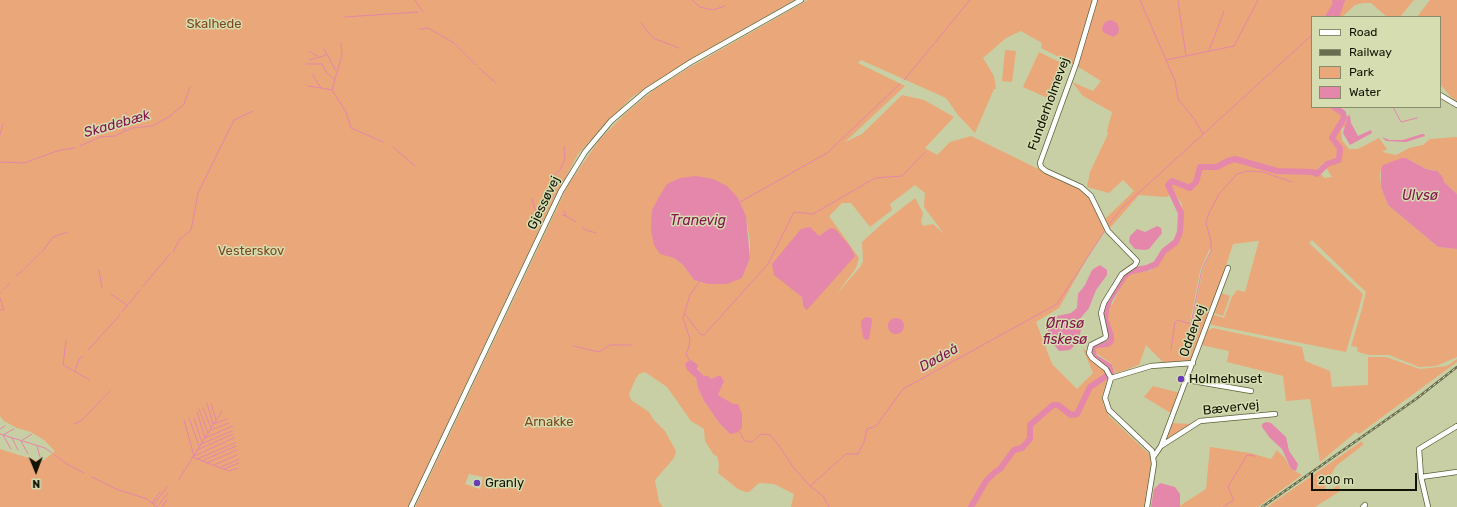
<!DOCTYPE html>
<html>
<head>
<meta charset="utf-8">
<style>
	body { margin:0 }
	#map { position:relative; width:1457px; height:507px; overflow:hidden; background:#c8cfa4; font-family:Rubik,sans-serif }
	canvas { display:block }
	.legend { position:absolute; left:1311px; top:16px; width:130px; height:92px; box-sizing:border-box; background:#d5ddb1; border:1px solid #878c6c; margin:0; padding:5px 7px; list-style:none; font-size:12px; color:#111304 }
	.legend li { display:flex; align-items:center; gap:8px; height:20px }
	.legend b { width:20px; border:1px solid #878c6c }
	.north { position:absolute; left:16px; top:451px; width:40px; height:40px; -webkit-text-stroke:3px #d5ddb1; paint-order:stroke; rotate:179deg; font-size:11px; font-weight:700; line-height:16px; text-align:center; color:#111304 }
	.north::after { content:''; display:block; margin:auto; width:14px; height:18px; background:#111304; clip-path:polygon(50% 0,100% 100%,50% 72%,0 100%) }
	.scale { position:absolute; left:1311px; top:473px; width:106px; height:18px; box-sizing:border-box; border:2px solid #111304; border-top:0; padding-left:5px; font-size:12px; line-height:14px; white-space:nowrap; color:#111304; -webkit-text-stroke:3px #d5ddb1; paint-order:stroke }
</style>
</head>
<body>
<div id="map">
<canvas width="1457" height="507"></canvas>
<ul class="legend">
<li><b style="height:5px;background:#fff"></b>Road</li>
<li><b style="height:5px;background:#686d50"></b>Railway</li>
<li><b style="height:11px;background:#eaa779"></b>Park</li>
<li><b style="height:11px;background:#e586ab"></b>Water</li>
</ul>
<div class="north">N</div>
<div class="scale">200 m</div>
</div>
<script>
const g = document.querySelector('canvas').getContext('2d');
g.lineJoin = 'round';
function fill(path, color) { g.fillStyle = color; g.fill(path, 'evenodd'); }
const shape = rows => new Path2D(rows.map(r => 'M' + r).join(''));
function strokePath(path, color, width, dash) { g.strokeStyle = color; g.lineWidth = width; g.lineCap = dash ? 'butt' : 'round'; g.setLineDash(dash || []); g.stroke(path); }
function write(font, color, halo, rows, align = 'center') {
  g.font = font + ' Rubik,sans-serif'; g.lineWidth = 3; g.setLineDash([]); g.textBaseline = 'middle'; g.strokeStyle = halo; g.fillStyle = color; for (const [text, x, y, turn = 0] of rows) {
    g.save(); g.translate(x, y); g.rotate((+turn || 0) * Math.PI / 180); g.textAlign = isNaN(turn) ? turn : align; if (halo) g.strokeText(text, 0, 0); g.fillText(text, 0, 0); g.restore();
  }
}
const green = shape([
	[0,0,794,0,698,55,650,85,632,97,610,119,578,154,547,213,408,507,0,507,0,449,35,460,44,460,55,451,44,440,31,432,17,428,4,421,0,416],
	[808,0,1093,0,1073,64,1041,48,1042,43,1021,31,1006,38,983,58,994,76,996,89,994,89,975,133,958,115,946,98,861,60,858,63,905,86,845,142,862,134,902,95,924,100,954,117,925,148,937,155,950,142,971,136,1083,191,1091,200,1105,231,1090,253,1059,308,1036,322,1052,364,1077,389,1093,373,1083,349,1111,364,1116,372,1107,382,1102,396,1103,404,1109,416,1152,457,1144,507,791,507,794,494,774,484,759,483,749,492,746,492,738,489,718,473,719,464,717,456,714,455,705,441,704,429,691,421,667,387,645,372,639,374,636,378,629,394,631,400,649,412,653,419,665,431,676,451,674,458,655,480,659,502,663,507,415,507,568,185,600,139,625,114,655,89,687,69],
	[915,185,925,193,924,207,944,234,933,224,923,226,921,222,923,213,915,198,883,223,862,242,863,261,861,266,836,295,856,268,859,258,829,216,842,203,851,203,870,227,892,210,890,204],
	[738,198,746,217,750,242,750,258,742,278,708,284,694,280,683,265,674,258],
	[830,228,803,306,802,297,819,236],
	[691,360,704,377,711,379,720,375,724,381,718,395,733,405,730,434,720,424,704,401,698,388,696,378,685,363],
	[469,474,483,477,480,489,465,484],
	[1098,0,1340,0,1334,17,1312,17,1312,107,1338,107,1341,109,1347,125,1341,129,1342,140,1349,149,1358,149,1379,138,1387,149,1382,152,1396,155,1409,148,1423,145,1430,139,1457,137,1457,194,1444,182,1434,170,1426,169,1410,160,1381,170,1380,174,1381,187,1388,205,1438,247,1457,249,1457,357,1436,366,1419,367,1389,355,1369,355,1358,352,1357,347,1351,346,1362,309,1366,292,1312,240,1309,243,1363,294,1346,352,1212,325,1210,323,1212,314,1224,318,1232,297,1237,290,1245,292,1259,241,1257,241,1233,244,1209,317,1192,361,1166,365,1146,345,1139,365,1117,373,1111,363,1096,353,1095,351,1096,348,1109,346,1113,341,1113,335,1106,320,1109,305,1112,305,1126,276,1130,273,1150,271,1159,263,1164,255,1174,246,1180,238,1182,230,1182,204,1173,191,1167,197,1139,195,1110,228,1105,219,1134,191,1123,180,1109,193,1087,187,1090,172,1108,134,1107,131,1112,112,1083,96,1072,82,1093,91,1101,81,1077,66],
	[1323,163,1332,177,1324,178,1318,170],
	[1210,248,1211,251,1203,269,1192,323,1190,323,1200,271],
	[1343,0,1414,0,1400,17,1387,17,1371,3,1363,3,1355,5,1342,17,1338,17],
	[1430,0,1457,0,1457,101,1451,97,1440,84,1440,17,1417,17],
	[1005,50,1016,51,1012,82,1002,81],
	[1039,52,1067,66,1052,100,1023,87],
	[1221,293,1230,296,1223,316,1214,313],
	[1213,328,1302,347,1305,361,1330,371,1332,387,1368,385,1368,357,1386,357,1420,369,1447,366,1457,359,1457,362,1359,434,1356,432,1320,462,1310,399,1286,401,1283,376,1227,362,1229,351,1201,345,1208,330],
	[1153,386,1180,393,1171,413,1144,397],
	[1173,423,1191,424,1166,440],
	[1362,441,1363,445,1336,466,1325,486,1327,492,1339,485,1340,491,1315,507,1267,507],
	[1210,447,1250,453,1271,459,1277,450,1284,457,1291,469,1302,475,1258,507,1178,507,1206,489]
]);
const water = shape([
	[1111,20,1117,23,1119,29,1118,34,1113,37,1103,32,1102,28,1105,22],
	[1348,115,1350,116,1351,123,1358,136,1371,130,1372,133,1350,145,1343,133],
	[1422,134,1424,134,1425,136,1406,142,1386,141,1382,137,1389,140,1403,140],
	[1402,158,1406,158,1426,169,1437,171,1442,176,1444,182,1457,194,1457,249,1438,247,1388,205,1381,187,1381,170,1383,165],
	[696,176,713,179,727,186,738,198,746,216,750,258,742,278,727,284,708,284,694,280,683,265,674,258,660,254,654,245,651,230,652,210,659,197,667,184,680,178],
	[1157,226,1161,228,1162,233,1149,249,1145,250,1135,249,1129,242,1130,236,1137,229,1145,232],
	[810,227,819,236,830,228,835,229,849,245,855,256,807,310,803,306,802,297,774,275,772,264,801,229],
	[1100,265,1107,270,1107,275,1096,290,1089,308,1079,320,1082,326,1078,342,1070,350,1059,351,1048,336,1048,322,1057,316,1071,313,1077,308,1078,294,1085,285,1092,270],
	[865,317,871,318,872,321,869,339,866,340,863,337,861,324,861,321],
	'888 326a8 8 0 1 1 16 0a8 8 0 1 1-16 0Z',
	[691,360,698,365,697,369,704,376,708,376,711,379,720,375,724,381,718,395,733,404,738,404,742,414,742,428,736,433,730,434,720,424,704,401,698,388,696,378,687,370,685,363],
	[1266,422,1271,423,1286,437,1289,451,1298,464,1296,471,1291,469,1282,449,1270,438,1262,427,1262,424],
	[1160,483,1175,487,1180,494,1180,507,1151,507,1154,489]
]);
const stream = shape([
	[415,0,423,12],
	[692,0,700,7,713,10,725,6],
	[1140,0,1166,60],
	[1178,1,1186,56],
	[345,17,418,12],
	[641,23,653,38,674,46],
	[420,29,428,28,454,43,476,65],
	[341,43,342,55,332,90,346,112,351,128,383,142],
	[675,47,679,48],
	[324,49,336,71],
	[309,51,317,56],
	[1209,51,1224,11],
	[310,60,326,55],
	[306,64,322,64,326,72,335,80],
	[479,68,496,83],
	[312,74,321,88,332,90],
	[904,80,970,0],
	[308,86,321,88],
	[1393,107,1401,122,1417,118],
	[124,131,126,112],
	[1203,134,1195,120,1178,99,1175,81,1166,60,1234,46,1258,0],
	[0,135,3,124],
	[80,146,100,137,115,136,132,128,152,126,169,117,184,104,190,87],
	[393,147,415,166],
	[0,162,24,163,60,150,75,148],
	[553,189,551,183,553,176,560,170,565,159,564,146],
	[532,199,536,213,543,215],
	[740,202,827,153,900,84],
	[564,211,566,216],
	[562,215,566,216,576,222],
	[1109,224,1122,208,1312,35],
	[582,227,586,230,596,233],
	[42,252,53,237,68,232],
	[173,252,180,239,191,230,198,193,234,120,253,111],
	[24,269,40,253],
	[99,270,102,288],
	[16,276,23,270],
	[143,286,170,254],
	[4,289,10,283],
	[0,293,1,292],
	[111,294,127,305],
	[0,298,4,310,0,310],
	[122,312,140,290],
	[685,314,700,334,704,335,768,264,794,212,813,214,875,178,902,176,925,152],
	[66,340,63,365,90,380],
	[573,346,599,352,610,345,631,345],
	[88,350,120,315],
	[1171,350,1175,322,1178,320,1191,324,1202,269,1211,251,1211,241,1206,223,1209,213,1219,194,1237,174,1248,171,1263,172,1292,182],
	[690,361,686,354,689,347,690,339,683,318,690,295,700,281],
	[75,371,79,359,83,356],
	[207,403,213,424,227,419],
	[211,403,216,420],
	[203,408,211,428],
	[199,409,208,433],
	[197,412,205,438,233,426],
	[189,418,199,446],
	[194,418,202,442],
	[184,420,194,456,234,438],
	[74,424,82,420,110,391],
	[0,429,5,426],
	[211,430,229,423],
	[739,431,745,441,752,442,761,434,770,435,778,444,793,467,810,486],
	[0,434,45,448,52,453],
	[12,438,18,450],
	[201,444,232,431],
	[37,446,40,457],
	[11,449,3,435,14,429],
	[197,450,233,434],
	[28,454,21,441,32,434],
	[55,455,67,464,84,473],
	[192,457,229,471,238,468],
	[197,459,235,443],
	[202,461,236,446],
	[207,463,237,450],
	[214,465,237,455],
	[219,468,239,459],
	[224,469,239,463],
	[92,477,116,489,147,499,157,507],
	[179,479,222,411],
	[152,503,160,492],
	[154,504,167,487],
	[157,507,168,493],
	[162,507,167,500],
	[829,507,823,496,810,486,846,454,858,454,864,442,867,429,876,426,903,389,1057,304,1104,232],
	[1223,507,1234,500,1228,487,1247,455,1255,456]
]);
const river = shape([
	[1328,17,1336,4,1335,0],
	[1336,17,1342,0],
	[971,507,986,481,994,473,1000,469,1014,450,1022,448,1030,439,1030,425,1053,405,1058,405,1071,415,1077,414,1090,387,1111,373,1109,366,1094,357,1092,348,1097,345,1108,344,1111,341,1111,336,1105,319,1106,309,1110,299,1125,275,1131,271,1147,268,1156,264,1164,251,1176,242,1180,232,1181,213,1168,185,1172,181,1190,188,1196,182,1200,167,1217,167,1228,161,1235,159,1277,171,1313,172,1317,174,1327,164,1339,160,1340,148,1332,138,1344,118,1343,113,1334,107]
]);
const minor = shape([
	[1095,0,1076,64,1040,163,1041,167,1046,171,1081,187,1091,196,1108,231,1137,261,1135,265,1122,274,1104,303,1101,313,1106,336,1105,338,1091,345,1089,353,1092,358,1106,369,1111,378,1105,398,1109,410,1152,451,1154,464,1147,507],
	[1440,95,1457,105],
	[1111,378,1151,366,1193,363],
	[1187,380,1251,391],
	[1161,446,1228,268],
	[1154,456,1161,446,1200,421,1275,414],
	[1421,477,1457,472],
	[411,507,561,191,585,152,611,121,646,91,691,62,801,0],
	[1363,507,1365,505],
	[1428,507,1421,477,1419,449,1457,426]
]);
const rail = shape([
	[1262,507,1416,399,1457,367]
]);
const markers = [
	[1181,379,4,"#683cb4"],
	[477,483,4,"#683cb4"]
];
const parkNames = [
	["Skalhede",214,24],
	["Vesterskov",251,251],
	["Arnakke",549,422]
];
const streetNames = [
	["Funderholmevej",1049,104,-70],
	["Gjessøvej",544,203,-64],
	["Oddervej",1193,331,-70],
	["Bævervej",1231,408,-6]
];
const poiNames = [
	["Holmehuset",1189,379],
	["Granly",485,483]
];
const waterNames = [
	["Skadebæk",117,124,-16],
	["Ulvsø",1420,196],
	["Tranevig",698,221],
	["Ørnsø",1065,324],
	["fiskesø",1065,340],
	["Dødeå",939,358,-29]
];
fill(green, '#eaa779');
fill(water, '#e586ab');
strokePath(stream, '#e586ab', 1);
strokePath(river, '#e586ab', 6);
strokePath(minor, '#5a6038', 6);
strokePath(minor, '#fff', 4.5);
strokePath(rail, '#686d50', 2.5);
strokePath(rail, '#d5ddb1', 1, [3]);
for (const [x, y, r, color] of markers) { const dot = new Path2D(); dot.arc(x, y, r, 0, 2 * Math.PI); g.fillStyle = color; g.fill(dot); strokePath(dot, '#d5ddb1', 1.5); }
write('13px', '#7e481e', '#d5ddb1', parkNames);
write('13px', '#111304', '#d5ddb1', streetNames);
write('13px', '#111304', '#d5ddb1', poiNames, 'left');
write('italic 14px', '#85154e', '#d5ddb1', waterNames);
</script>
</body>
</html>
